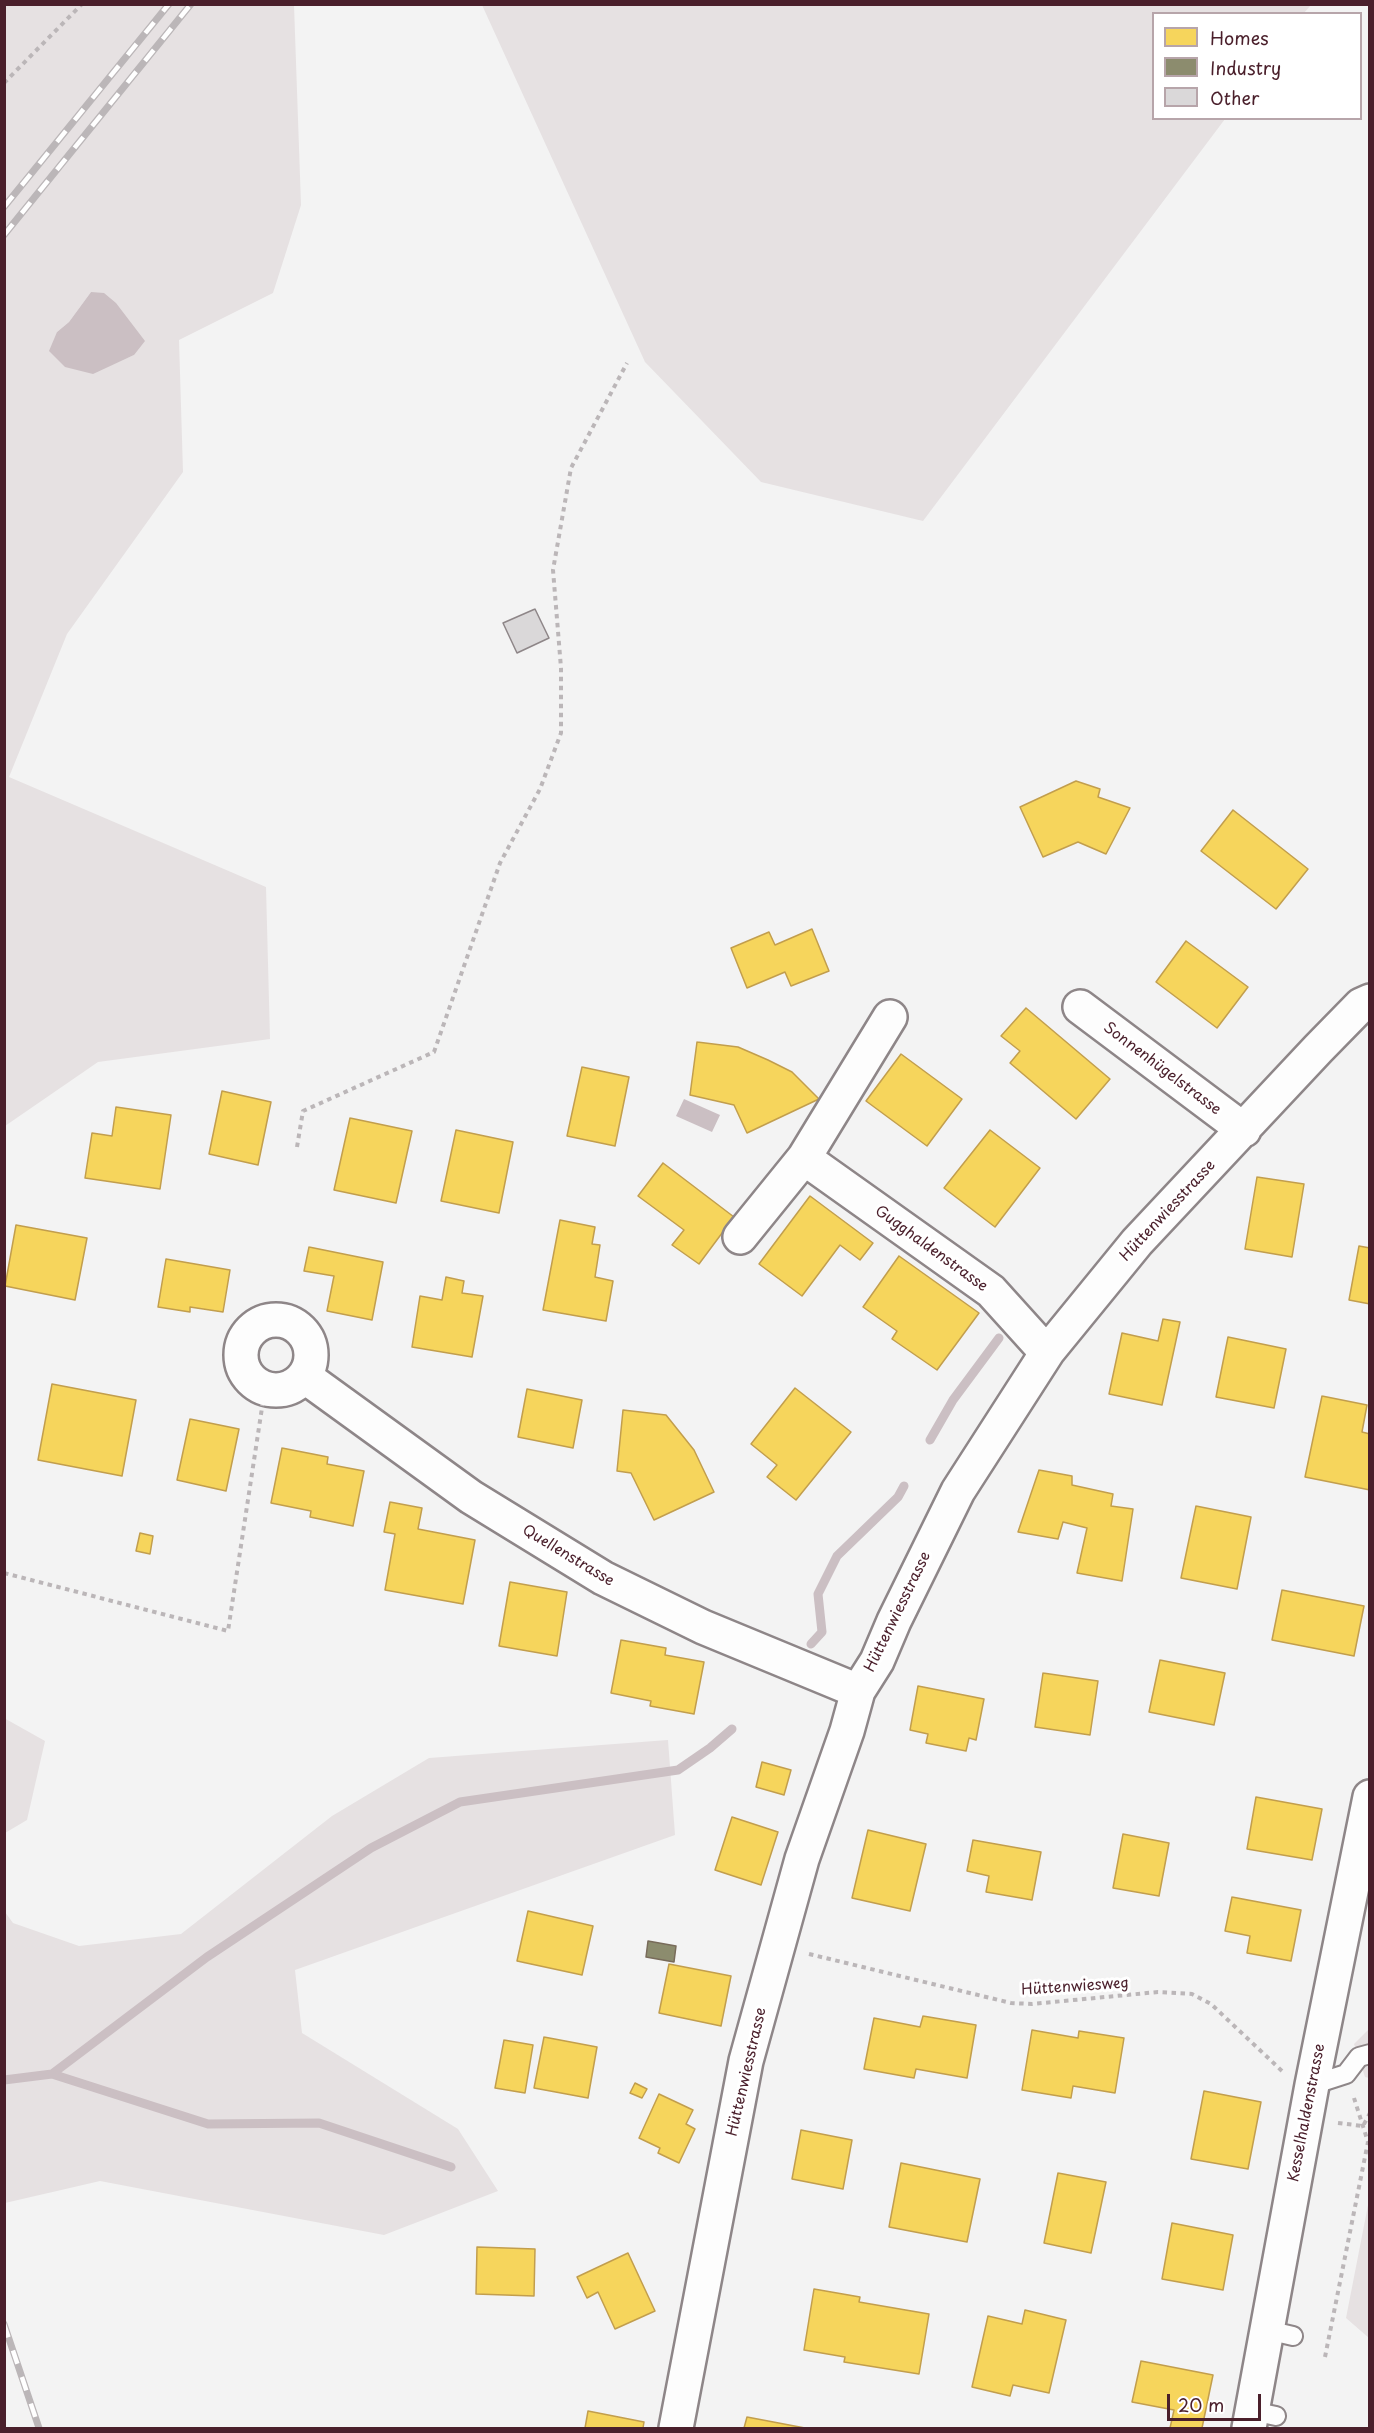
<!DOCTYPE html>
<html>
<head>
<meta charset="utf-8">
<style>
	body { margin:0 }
	#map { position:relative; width:1374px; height:2433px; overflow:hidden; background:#f3f3f3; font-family:"Playpen Sans",sans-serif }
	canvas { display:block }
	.frame { position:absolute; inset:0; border:6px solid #4a1f2b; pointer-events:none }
	.legend { position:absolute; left:1152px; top:12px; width:210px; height:108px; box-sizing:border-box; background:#fff; border:2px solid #b7a5aa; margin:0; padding:8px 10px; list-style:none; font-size:18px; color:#4a1f2b }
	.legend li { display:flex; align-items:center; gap:12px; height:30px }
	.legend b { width:30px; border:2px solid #b7a5aa }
	.scale { position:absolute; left:1167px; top:2394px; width:94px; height:27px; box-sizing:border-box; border:3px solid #4a1f2b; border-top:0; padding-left:8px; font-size:18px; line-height:21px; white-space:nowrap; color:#4a1f2b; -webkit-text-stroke:4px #fff; paint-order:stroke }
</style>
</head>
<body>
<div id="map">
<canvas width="1374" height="2433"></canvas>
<div class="frame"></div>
<ul class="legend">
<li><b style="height:16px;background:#f6d55c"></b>Homes</li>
<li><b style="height:16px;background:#8c8c6e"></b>Industry</li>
<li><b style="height:16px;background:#dad8d9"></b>Other</li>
</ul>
<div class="scale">20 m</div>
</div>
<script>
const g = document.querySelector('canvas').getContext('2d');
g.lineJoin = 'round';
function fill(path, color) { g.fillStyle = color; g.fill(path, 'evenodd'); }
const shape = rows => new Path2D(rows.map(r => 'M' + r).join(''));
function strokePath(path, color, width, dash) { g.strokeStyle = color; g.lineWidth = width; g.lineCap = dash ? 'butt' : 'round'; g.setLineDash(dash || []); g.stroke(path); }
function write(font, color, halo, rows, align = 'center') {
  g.font = font + ' "Playpen Sans",sans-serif'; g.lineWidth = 6; g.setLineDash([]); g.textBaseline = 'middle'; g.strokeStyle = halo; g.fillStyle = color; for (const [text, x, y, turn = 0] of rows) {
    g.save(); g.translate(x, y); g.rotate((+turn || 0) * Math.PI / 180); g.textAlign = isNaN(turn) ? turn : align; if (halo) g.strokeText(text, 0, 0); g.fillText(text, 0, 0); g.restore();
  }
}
const green = shape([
	[5,5,294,5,301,205,273,293,179,340,183,472,67,634,9,777,266,887,270,1039,98,1062,5,1126],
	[91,292,134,355,93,373,57,332,69,322],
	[482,5,1311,5,1304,13,1154,14,1154,118,1225,119,923,521,761,482,645,362],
	[4,1718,45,1741,27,1820,5,1833],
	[668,1740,675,1835,295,1970,302,2033,458,2129,498,2191,384,2235,100,2181,5,2203,5,1912,13,1923,79,1946,181,1934,332,1816,429,1758],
	[1369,2029,1369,2078,1365,2077,1354,2044],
	[1369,2200,1369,2338,1346,2318]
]);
const water = shape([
	[91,292,104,293,116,303,145,341,134,355,93,374,65,367,49,351,57,332,69,322],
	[684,1099,720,1115,712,1132,676,1116]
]);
const homes = shape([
	[1076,781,1100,789,1098,797,1130,808,1106,854,1078,842,1043,857,1020,807,1076,781],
	[1233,810,1308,869,1276,909,1201,851,1233,810],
	[812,929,829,971,791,986,785,972,747,988,731,948,769,932,775,945,812,929],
	[1186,941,1248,987,1217,1028,1156,982,1186,941],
	[1026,1008,1110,1079,1076,1119,1010,1063,1020,1051,1001,1036,1026,1008],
	[697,1042,738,1047,768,1060,792,1072,819,1099,747,1133,734,1105,690,1095,697,1042],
	[901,1054,962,1099,927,1146,866,1101,901,1054],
	[582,1067,629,1077,615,1146,567,1136,582,1067],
	[222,1091,271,1102,258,1165,209,1154,222,1091],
	[116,1107,171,1115,160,1189,85,1178,92,1133,112,1136,116,1107],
	[350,1118,412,1131,396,1203,334,1190,350,1118],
	[456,1130,513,1142,499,1213,441,1201,456,1130],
	[990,1130,1040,1168,995,1227,944,1188,990,1130],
	[663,1163,734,1217,699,1264,672,1245,684,1230,638,1196,663,1163],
	[1257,1177,1304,1184,1292,1257,1245,1249,1257,1177],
	[810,1196,873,1243,860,1260,840,1245,802,1296,759,1264,810,1196],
	[560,1220,595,1227,592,1244,600,1245,595,1277,613,1281,606,1321,543,1310,560,1220],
	[16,1225,87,1238,75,1300,5,1286,16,1225],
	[1359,1246,1370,1248,1370,1304,1349,1300,1359,1246],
	[309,1247,383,1262,372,1320,327,1311,334,1276,304,1271,309,1247],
	[899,1256,979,1313,937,1370,892,1339,897,1331,863,1307,899,1256],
	[166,1259,230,1270,223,1312,190,1307,190,1312,158,1307,166,1259],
	[446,1277,464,1281,462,1293,483,1296,472,1357,412,1347,420,1296,442,1300,446,1277],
	[1163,1319,1180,1322,1162,1405,1109,1394,1122,1333,1158,1341,1163,1319],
	[1228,1337,1286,1349,1274,1408,1216,1397,1228,1337],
	[52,1384,136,1400,122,1476,38,1460,52,1384],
	[795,1388,851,1432,796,1500,767,1477,777,1465,751,1444,795,1388],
	[527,1389,582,1400,573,1448,518,1437,527,1389],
	[1322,1396,1367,1405,1362,1432,1370,1434,1370,1490,1305,1477,1322,1396],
	[623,1410,666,1415,694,1450,714,1492,654,1520,631,1473,617,1471,623,1410],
	[190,1419,239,1429,226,1491,177,1480,190,1419],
	[282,1448,328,1457,327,1464,364,1471,353,1526,310,1517,311,1511,271,1503,282,1448],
	[1039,1470,1072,1476,1072,1485,1113,1494,1111,1506,1133,1509,1122,1581,1077,1573,1087,1528,1063,1522,1058,1539,1018,1532,1039,1470],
	[390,1502,422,1508,418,1529,475,1540,463,1604,385,1590,395,1534,384,1532,390,1502],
	[1196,1506,1251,1517,1237,1589,1181,1578,1196,1506],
	[140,1533,153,1536,150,1554,136,1551,140,1533],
	[510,1582,567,1592,557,1656,499,1646,510,1582],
	[1282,1590,1364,1606,1354,1656,1272,1640,1282,1590],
	[621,1640,666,1648,665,1655,704,1662,694,1714,650,1706,651,1701,611,1693,621,1640],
	[1160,1660,1225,1673,1214,1725,1149,1712,1160,1660],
	[1043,1673,1098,1681,1090,1735,1035,1727,1043,1673],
	[918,1686,984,1699,976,1740,969,1738,966,1751,926,1743,928,1734,910,1730,918,1686],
	[762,1762,791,1770,784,1795,756,1787,762,1762],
	[1256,1797,1322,1809,1312,1860,1247,1849,1256,1797],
	[732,1817,778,1832,761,1885,715,1870,732,1817],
	[868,1830,926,1844,910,1911,852,1898,868,1830],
	[1123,1834,1169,1843,1159,1896,1113,1888,1123,1834],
	[973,1840,1041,1852,1032,1900,986,1892,989,1876,967,1871,973,1840],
	[1232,1897,1301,1910,1291,1961,1247,1953,1250,1936,1225,1931,1232,1897],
	[528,1911,593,1926,582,1975,517,1961,528,1911],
	[669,1964,731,1976,721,2026,659,2013,669,1964],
	[923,2016,976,2025,967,2078,916,2069,914,2078,864,2069,874,2018,920,2027,923,2016],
	[1032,2030,1078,2038,1079,2031,1124,2038,1115,2093,1073,2086,1071,2098,1022,2090,1032,2030],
	[544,2037,597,2047,588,2098,534,2088,544,2037],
	[504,2040,533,2045,525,2093,495,2088,504,2040],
	[635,2083,647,2089,642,2098,630,2093,635,2083],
	[1204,2091,1261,2102,1248,2169,1191,2159,1204,2091],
	[659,2094,693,2110,686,2124,695,2129,679,2163,658,2153,660,2148,639,2138,659,2094],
	[801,2130,852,2140,843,2189,792,2179,801,2130],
	[901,2163,980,2179,967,2242,889,2227,901,2163],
	[1058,2173,1106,2182,1091,2253,1044,2243,1058,2173],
	[1172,2223,1233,2235,1223,2290,1162,2279,1172,2223],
	[477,2247,535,2249,534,2296,476,2294,477,2247],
	[628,2253,655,2311,615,2329,598,2292,587,2298,577,2277,628,2253],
	[814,2289,860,2297,859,2302,929,2314,919,2374,844,2362,845,2357,804,2350,814,2289],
	[1025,2310,1066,2320,1049,2393,1013,2385,1010,2396,972,2387,988,2316,1022,2324,1025,2310],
	[1141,2361,1213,2375,1202,2428,1170,2428,1174,2410,1132,2402,1141,2361],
	[588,2411,644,2422,643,2428,585,2428,588,2411],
	[747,2417,805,2428,744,2428,747,2417]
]);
const industry = shape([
	[648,1941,676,1946,674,1962,646,1957,648,1941]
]);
const stream = shape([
	[930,1440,953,1400,999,1338],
	[811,1644,822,1632,818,1594,837,1556,898,1497,904,1486],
	[52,2074,208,2124,319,2123,451,2167],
	[4,2080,52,2074,207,1957,371,1848,460,1802,678,1770,710,1748,732,1729]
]);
const building = shape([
	[535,609,549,638,517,653,503,623,535,609]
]);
const path = shape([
	[4,83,82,4],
	[297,1147,303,1111,434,1052,500,863,540,789,561,733,561,668,553,570,571,468,627,363],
	[4,1573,228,1631,265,1388],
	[809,1954,1011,2003,1032,2004,1158,1992,1192,1994,1211,2004,1282,2071],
	[1338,2123,1363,2126,1370,2113],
	[1325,2357,1368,2142,1354,2098]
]);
const lane = shape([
	[1312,2085,1346,2074,1359,2057,1370,2054],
	[1267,2330,1293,2336],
	[1252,2411,1276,2416]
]);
const street = shape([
	[1080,1007,1244,1130],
	[804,1158,991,1291,1038,1343,1048,1351],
	[740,1237,804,1158,890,1017],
	'241 1355a35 35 0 1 1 70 0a35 35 0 1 1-70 0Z',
	[304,1376,471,1497,603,1578,703,1627,858,1691],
	[676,2428,746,2061,802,1859,847,1731,858,1691,877,1661,894,1621,958,1491,1048,1351,1137,1242,1318,1049,1361,1005,1370,1001],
	[1249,2428,1312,2085,1370,1797]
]);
const rail = shape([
	[4,207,169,4],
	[4,235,191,4],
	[4,2324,39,2428]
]);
const streetNames = [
	["Sonnenhügelstrasse",1162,1069,37],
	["Hüttenwiesstrasse",1168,1211,-47],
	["Gugghaldenstrasse",931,1249,36],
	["Quellenstrasse",568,1556,31],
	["Hüttenwiesstrasse",898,1612,-64],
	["Hüttenwiesweg",1075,1987,-4],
	["Hüttenwiesstrasse",747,2072,-77],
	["Kesselhaldenstrasse",1307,2113,-79]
];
fill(green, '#e6e1e2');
fill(water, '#cbbfc3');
fill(homes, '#f6d55c');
strokePath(homes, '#c29e4d', 1.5);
fill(industry, '#8c8c6e');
strokePath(industry, '#786b5a', 1.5);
strokePath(stream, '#cbbfc3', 9);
fill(building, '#dad8d9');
strokePath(building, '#8e8688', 1.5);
strokePath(lane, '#8e8688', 22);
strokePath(street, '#8e8688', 38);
strokePath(path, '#bbb6b8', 4, [4.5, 4.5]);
strokePath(lane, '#fdfdfd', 18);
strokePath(street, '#fdfdfd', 33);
strokePath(rail, '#bbb6b8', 7);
strokePath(rail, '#fff', 4.5, [14]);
write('15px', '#4a1f2b', '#fff', streetNames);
</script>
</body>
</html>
